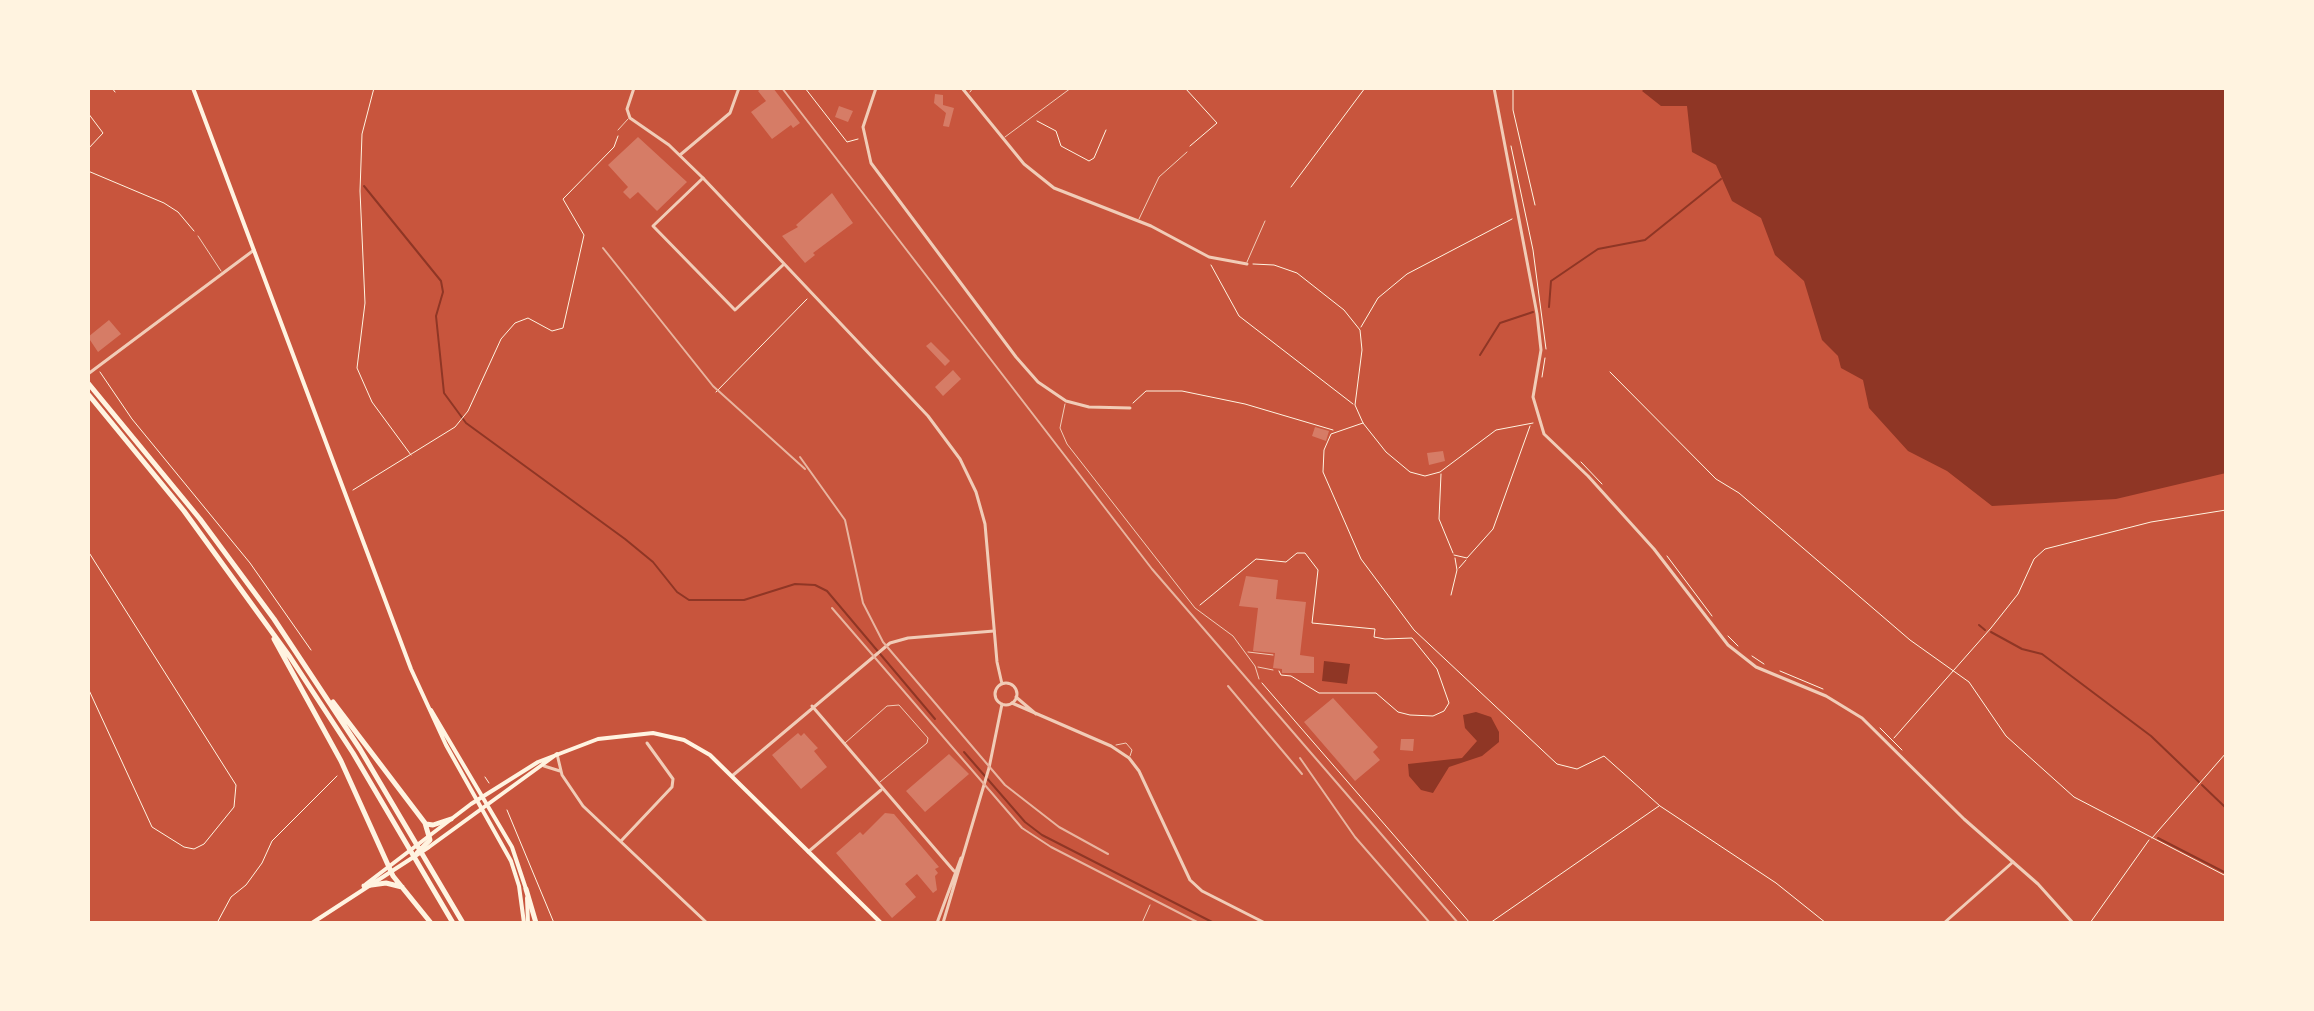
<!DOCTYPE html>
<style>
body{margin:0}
#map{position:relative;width:2314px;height:1011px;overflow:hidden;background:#c8553d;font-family:Spectral,serif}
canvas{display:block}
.frame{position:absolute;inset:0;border:90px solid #fff3e0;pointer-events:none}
</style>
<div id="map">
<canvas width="2314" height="1011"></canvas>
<div class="frame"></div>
</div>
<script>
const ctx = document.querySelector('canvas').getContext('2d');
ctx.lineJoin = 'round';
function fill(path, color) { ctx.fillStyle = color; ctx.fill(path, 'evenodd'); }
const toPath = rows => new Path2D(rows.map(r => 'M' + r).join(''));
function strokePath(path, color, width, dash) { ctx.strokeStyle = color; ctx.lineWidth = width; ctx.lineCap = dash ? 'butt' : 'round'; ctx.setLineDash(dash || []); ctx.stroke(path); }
fill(toPath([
 [1645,88,2226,88,2226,473,2116,499,1992,506,1947,471,1908,451,1869,408,1863,380,1841,368,1838,356,1822,340,1804,281,1775,255,1761,218,1732,201,1716,165,1692,152,1687,106,1661,106,1642,91],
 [1324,661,1350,664,1347,684,1322,681],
 [1476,712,1491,717,1499,732,1499,742,1482,756,1449,767,1433,793,1421,790,1409,776,1408,764,1462,758,1477,741,1465,728,1463,715]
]), '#8f3625');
strokePath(toPath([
 [364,186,441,281,443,292,436,316,444,393,466,423,625,539,653,562,677,592,689,600,744,600,795,584,815,585,827,591,935,719],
 [1549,307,1551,281,1598,249,1645,240,1721,179],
 [1480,355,1500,323,1533,312],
 [1979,625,1985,630],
 [1991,632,2022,649,2042,654,2151,736,2199,782],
 [964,752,1025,822,1042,835,1214,923],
 [2202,785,2226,808],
 [2158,838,2226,873]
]), '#8f3625', 2);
fill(toPath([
 [762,88,773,88,800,123,793,128,791,125,772,139,751,112,766,101,758,91],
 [935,94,943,95,943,105,954,108,949,127,943,126,946,113,934,103],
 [839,106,853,111,848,122,835,117],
 [638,137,687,182,657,211,638,192,630,199,623,192,628,187,608,165],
 [832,193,853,223,813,253,815,255,805,263,782,236,798,227,796,225],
 [109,320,121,334,98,352,88,337],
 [931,342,950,361,945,366,926,346],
 [953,370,961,379,943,396,935,387],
 [1315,427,1329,431,1326,441,1312,436],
 [1443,451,1445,461,1429,465,1427,453],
 [1246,576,1278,580,1276,599,1306,602,1300,655,1314,657,1314,673,1282,673,1282,669,1273,668,1275,653,1253,651,1258,608,1239,606],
 [1333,698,1378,747,1373,752,1380,760,1355,781,1304,722],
 [798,733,801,736,804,733,815,745,818,748,814,751,827,767,801,789,772,755],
 [1401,739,1414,739,1413,751,1400,750],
 [949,754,969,774,925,812,906,791],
 [885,813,894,814,939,867,935,869,938,873,935,876,937,890,933,893,917,874,905,884,916,897,892,918,836,853,860,832,863,835]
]), '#d67c66');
strokePath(toPath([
 [112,88,115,92],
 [374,88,362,134,360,191,365,303,357,368,372,402,411,455],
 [414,88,442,88],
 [805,88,847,142,858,139],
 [1185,88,1217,123,1190,146],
 [1513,88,1513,110,1535,205],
 [88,113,103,133,88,149],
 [1037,121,1056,131,1061,146,1089,161,1094,158,1106,130],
 [1511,146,1533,250,1546,349],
 [88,171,164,203,178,212,194,231],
 [1291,187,1365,88],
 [1253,264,1274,265,1297,273,1344,310,1360,330,1362,350,1355,405,1363,423,1386,452,1410,472,1425,476,1440,472,1496,430,1533,423],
 [1211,265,1239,316,1353,404],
 [1361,327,1378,298,1407,274,1512,219],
 [100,372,132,419,250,563,311,650],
 [1610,372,1716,479,1739,493,1910,640,1969,682,2006,736,2074,797,2226,876],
 [1542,377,1545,358],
 [716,392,807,299],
 [1133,403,1146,391,1182,391,1245,404,1333,430],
 [1363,423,1331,434,1324,450,1323,472,1361,559,1414,630,1557,764,1577,769,1604,756,1660,806,1776,883,1826,923],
 [1581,462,1602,484],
 [1441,474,1439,519,1453,553],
 [353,490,455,427,468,411,501,339,515,323,528,318,552,331,563,328,584,235,563,199,614,147,618,136],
 [88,551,236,785,234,807,204,844,194,849,184,847,152,827,88,688],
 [1454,555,1467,558,1493,529,1530,426],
 [1667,556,1712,616],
 [1459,568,1466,560],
 [1451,595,1457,570,1455,558],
 [1200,605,1256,559,1286,562,1297,553,1305,553,1318,570,1312,623,1375,629,1374,637,1385,639,1412,638,1437,669,1449,703,1444,711,1433,716,1410,715,1398,712,1376,693,1319,693,1291,676,1281,675,1279,671],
 [1728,636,1738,646],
 [1752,656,1764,664],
 [1780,671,1823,689],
 [1262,683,1470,923],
 [1880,728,1902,750],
 [1894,738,1991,628,2018,594,2034,559,2045,549,2151,522,2226,510],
 [485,777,489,783],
 [507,810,554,923],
 [2152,838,2226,753],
 [217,923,231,897,246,885,262,863,272,841,337,776],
 [1490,923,1659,806],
 [2090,923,2149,840]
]), '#fff3e0', 1);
strokePath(toPath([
 [970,92,973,88],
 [618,130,628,119],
 [1005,137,1071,88],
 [1139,219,1159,177,1187,152],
 [198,236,221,271],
 [1247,262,1265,221],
 [1065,404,1060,428,1067,444,1195,608,1233,636,1255,666,1259,679],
 [1248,652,1273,655],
 [1258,667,1273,670],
 [845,743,887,706,899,705,928,738,927,743,880,782],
 [1116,745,1126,743,1132,750,1130,756],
 [1142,923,1150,905]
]), '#f1ccb7', 1);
strokePath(toPath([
 [876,88,863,127,871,163,1016,357,1038,382,1066,401,1089,407,1130,408],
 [962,88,1024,164,1054,188,1151,226,1209,257,1247,264],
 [680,155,730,113,739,88],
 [703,178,653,226,735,310,783,265],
 [88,374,254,250],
 [1016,697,1036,714],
 [1012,703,1111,746,1129,758,1139,771,1190,880,1202,891,1265,923],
 [812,706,954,871],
 [732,776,890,643,908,638,994,631],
 [621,841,672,787,673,779,647,743],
 [808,852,881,790],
 [1944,923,2013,862]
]), '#f1ccb7', 3);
strokePath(toPath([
 [634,88,627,109,630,118,669,145,703,178,928,416,960,459,976,492,985,524,997,662,1002,684],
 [1494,88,1537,314,1541,350,1533,397,1544,434,1588,476,1654,549,1728,645,1756,667,1826,696,1862,718,1964,819,2038,884,2073,923],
 '995 694a11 11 0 1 1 22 0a11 11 0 1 1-22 0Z',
 [557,754,562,775,583,806,707,923],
 [544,766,560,771],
 [937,923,961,858],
 [943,923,989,768,1002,704]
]), '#f1ccb7', 3);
strokePath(toPath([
 [193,88,411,669,446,745,511,861,519,886,524,923],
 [431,710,512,847,526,889],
 [366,884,471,804,538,762,598,739,653,733,684,740,710,755,881,923],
 [527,898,528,923],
 [312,923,429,847,557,754]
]), '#fff3e0', 4);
strokePath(toPath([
 [88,383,200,519,274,619,360,749,463,923],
 [88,394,184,511,290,657,353,753,453,923],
 [274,639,341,761,393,876,431,923],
 [333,702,425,823,430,840,417,853],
 [426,824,433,825,451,819],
 [364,886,386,883,402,887],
 [526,889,536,923]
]), '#fff3e0', 5);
strokePath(toPath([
 [782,88,1152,569,1458,923],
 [603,248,713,386,805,469],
 [800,457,845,520,863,603,883,642,1005,785,1059,827,1108,854],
 [832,608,1022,828,1051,847,1199,923],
 [1228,686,1302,774],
 [1300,758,1355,837,1430,923]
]), '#e9b49f', 2);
</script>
